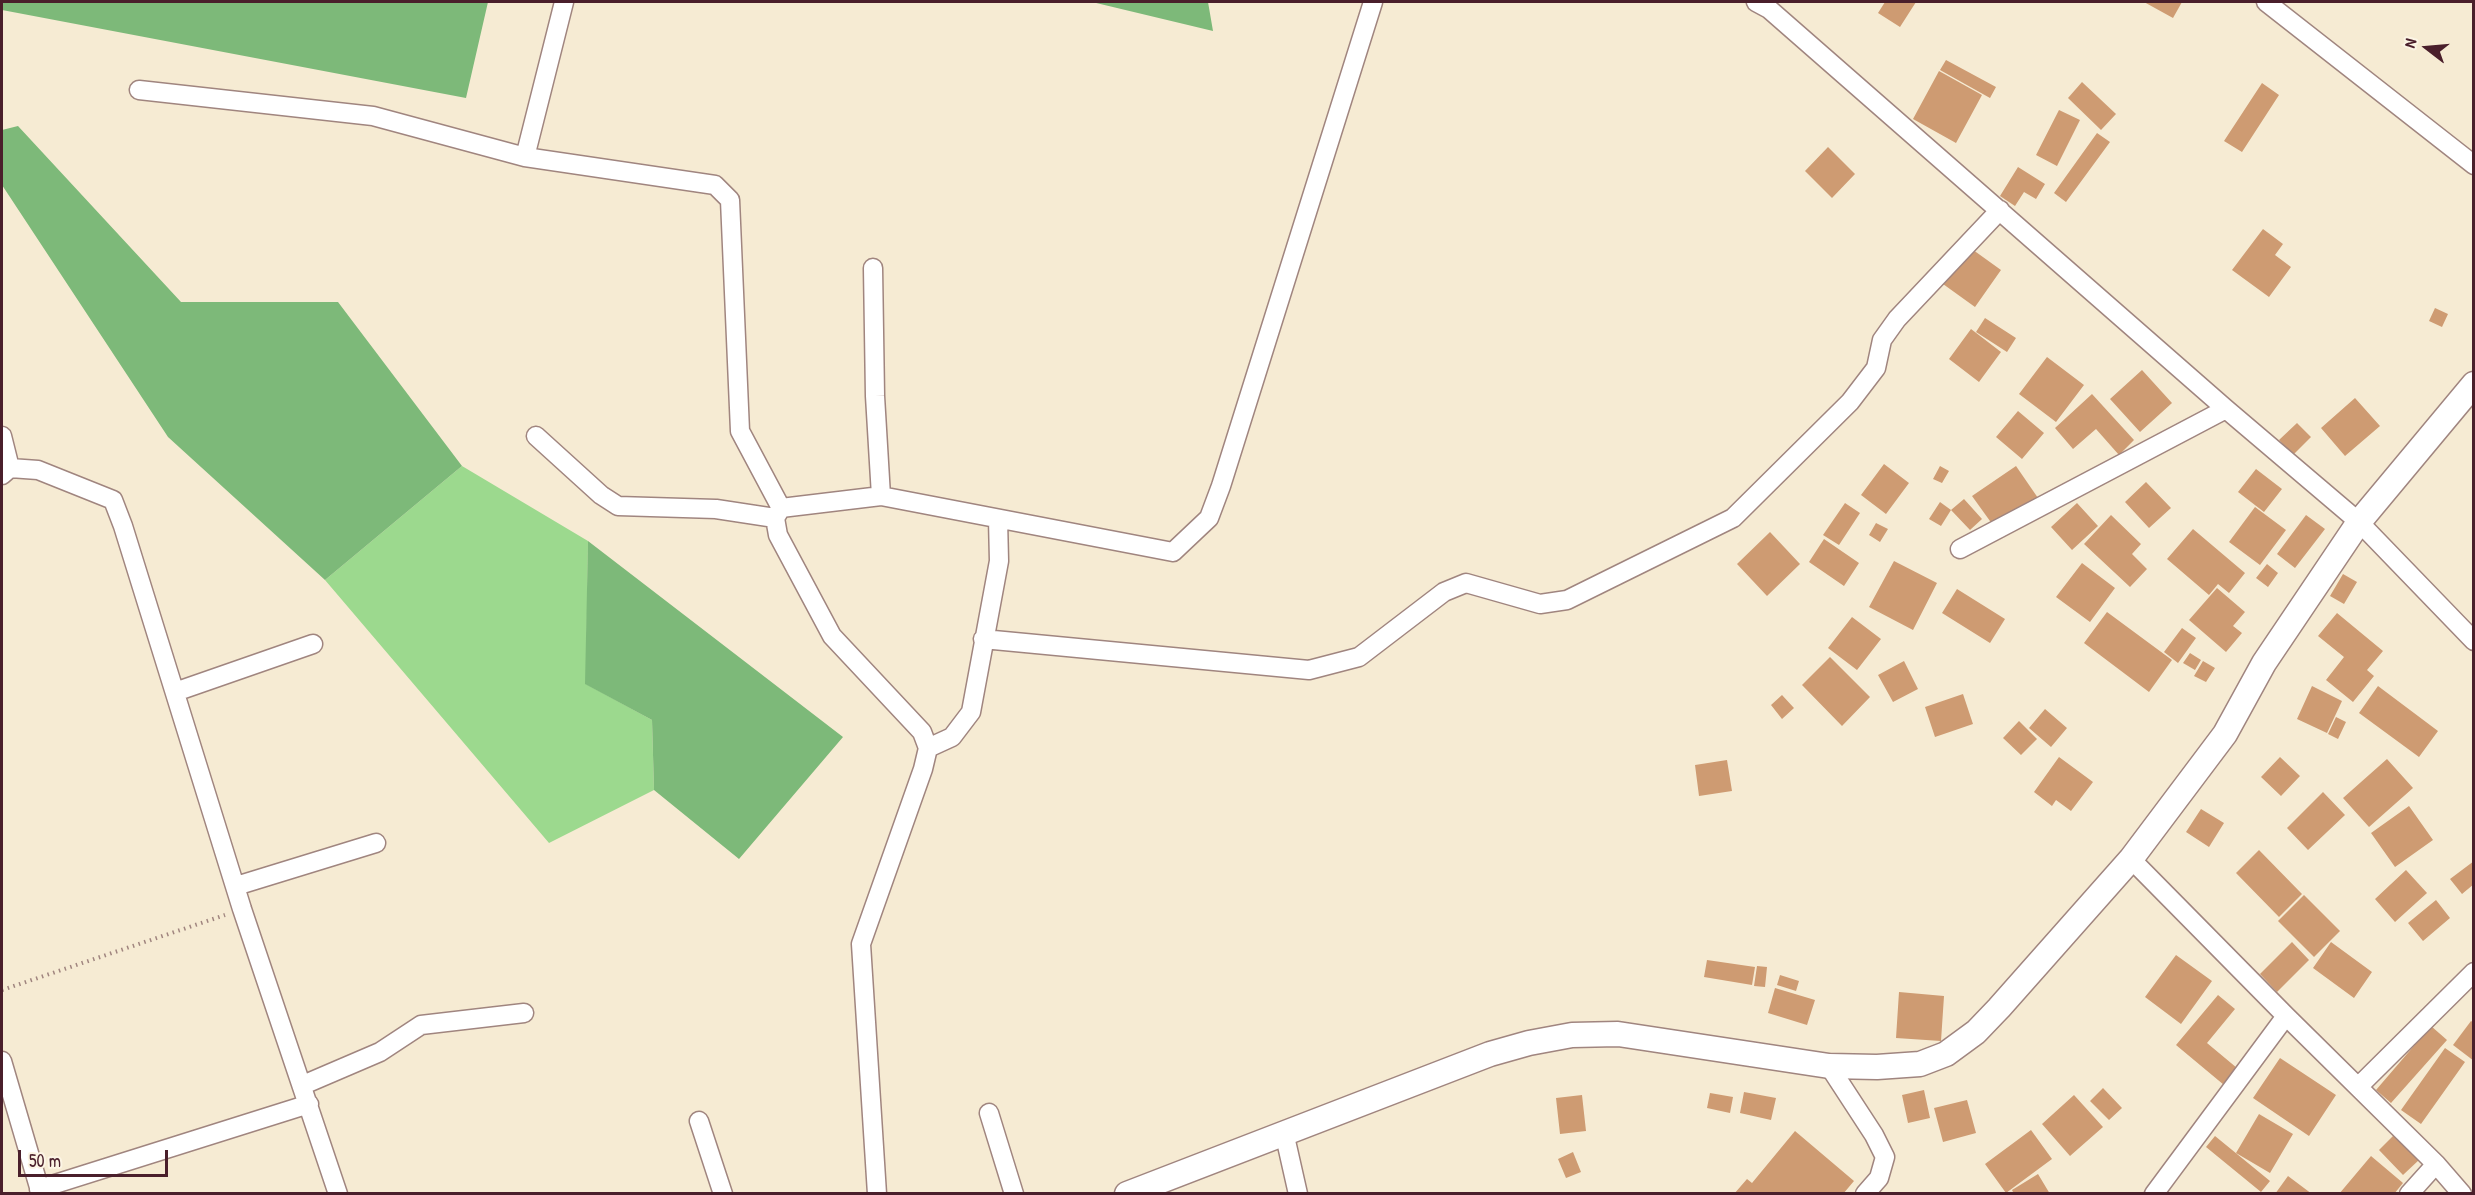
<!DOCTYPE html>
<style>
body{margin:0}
#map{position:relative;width:2475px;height:1195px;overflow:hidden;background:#f6ebd3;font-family:"Patrick Hand",sans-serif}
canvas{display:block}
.frame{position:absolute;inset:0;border:3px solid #4a1f2b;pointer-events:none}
.north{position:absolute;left:2397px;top:18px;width:60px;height:60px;-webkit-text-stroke:4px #fcf5e5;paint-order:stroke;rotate:286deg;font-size:16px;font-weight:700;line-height:24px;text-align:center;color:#4a1f2b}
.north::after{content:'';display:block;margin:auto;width:21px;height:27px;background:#4a1f2b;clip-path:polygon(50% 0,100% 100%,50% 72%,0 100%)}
.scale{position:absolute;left:18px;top:1150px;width:150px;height:27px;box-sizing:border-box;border:3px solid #4a1f2b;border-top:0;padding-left:8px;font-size:18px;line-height:21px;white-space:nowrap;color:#4a1f2b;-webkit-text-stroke:4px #fcf5e5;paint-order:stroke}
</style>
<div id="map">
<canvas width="2475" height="1195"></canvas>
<div class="frame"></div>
<div class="north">N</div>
<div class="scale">50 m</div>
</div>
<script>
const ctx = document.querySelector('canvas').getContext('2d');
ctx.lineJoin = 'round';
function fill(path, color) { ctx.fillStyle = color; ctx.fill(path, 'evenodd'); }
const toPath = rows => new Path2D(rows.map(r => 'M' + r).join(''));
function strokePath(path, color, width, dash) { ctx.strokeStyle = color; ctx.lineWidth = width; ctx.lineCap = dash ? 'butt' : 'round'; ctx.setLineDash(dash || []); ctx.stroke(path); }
fill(toPath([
 [462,466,588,541,586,684,652,720,654,790,549,843,325,580]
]), '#9cd98e');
fill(toPath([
 [2,2,488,2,466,98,2,10],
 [1092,2,1208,2,1213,31],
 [18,126,181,302,338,302,462,466,325,580,168,437,2,185,2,130],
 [588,541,843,737,739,859,654,790,652,720,585,684]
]), '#7db979');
fill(toPath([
 [1885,2,1916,2,1900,27,1878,13],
 [2144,2,2182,2,2173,18],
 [1946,60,1996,87,1990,98,1940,70],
 [1939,71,1982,95,1956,143,1913,119],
 [2082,82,2116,114,2101,130,2068,98],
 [2262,83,2279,95,2242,152,2224,141],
 [2059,110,2080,120,2057,166,2036,155],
 [2097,133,2110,142,2066,202,2054,193],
 [1828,147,1855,174,1832,198,1805,171],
 [2018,167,2045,184,2036,199,2024,192,2015,206,2000,196],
 [2263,229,2283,244,2275,255,2291,267,2269,297,2232,270],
 [1969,247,2001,270,1975,307,1943,284],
 [2435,308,2448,314,2442,327,2429,321],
 [1985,318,2016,338,2007,352,1976,332],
 [1971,329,2001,352,1979,382,1949,359],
 [2047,357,2084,385,2056,422,2019,394],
 [2142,370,2172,403,2140,432,2110,399],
 [2092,394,2134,440,2119,455,2096,429,2073,449,2055,428],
 [2355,398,2380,426,2345,456,2321,428],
 [2018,411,2044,433,2022,459,1996,437],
 [2297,423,2311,437,2293,455,2279,440],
 [1884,464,1909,483,1886,514,1861,495],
 [1940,466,1949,471,1942,483,1933,479],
 [2016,466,2038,498,1995,528,1972,496],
 [2256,469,2282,489,2264,512,2238,492],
 [2146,482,2171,508,2149,528,2125,502],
 [1964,499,1982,519,1970,530,1951,510],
 [1940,502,1951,510,1941,526,1929,519],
 [1845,503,1860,513,1839,545,1823,535],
 [2077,503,2098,526,2072,550,2051,527],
 [2255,507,2286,530,2260,565,2229,542],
 [2111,515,2141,544,2132,554,2147,569,2130,587,2084,544],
 [2306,515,2325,529,2295,568,2277,554],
 [1876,523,1888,529,1880,542,1869,535],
 [2193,529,2245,573,2229,593,2218,584,2209,595,2167,559],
 [1770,532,1800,564,1767,596,1737,564],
 [1824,539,1859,563,1844,586,1809,562],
 [1894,561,1937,583,1913,630,1869,607],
 [2082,563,2115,588,2090,622,2056,597],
 [2267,564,2278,573,2268,587,2256,578],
 [2343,574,2357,582,2344,604,2330,596],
 [2217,588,2245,612,2233,626,2242,633,2226,652,2189,620],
 [1957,589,2005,619,1990,643,1942,613],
 [2107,612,2172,660,2149,692,2084,643],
 [2337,613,2383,651,2367,670,2374,676,2353,702,2326,680,2344,657,2318,636],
 [1852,617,1881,639,1857,670,1828,648],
 [2182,628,2196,638,2178,663,2164,652],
 [2190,653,2201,660,2195,670,2183,663],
 [1830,657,1870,697,1842,726,1802,685],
 [1904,661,1918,689,1893,702,1878,675],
 [2203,661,2215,668,2206,682,2194,676],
 [2312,686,2342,701,2327,733,2297,719],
 [2378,686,2438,731,2419,757,2359,713],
 [1963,694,1973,724,1935,737,1925,707],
 [1782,695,1794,708,1782,719,1771,705],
 [2045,709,2067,728,2051,747,2029,728],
 [2336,717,2346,722,2338,739,2328,734],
 [2019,721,2037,739,2021,755,2003,738],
 [2059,757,2093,782,2071,811,2056,800,2052,806,2034,792],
 [2280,757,2300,776,2281,796,2261,777],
 [2387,759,2413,788,2369,827,2343,798],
 [1727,760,1732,791,1699,796,1695,765],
 [2323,792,2345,815,2308,850,2287,828],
 [2409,806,2433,840,2395,867,2371,833],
 [2201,809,2224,823,2209,847,2186,832],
 [2259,850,2302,894,2279,917,2236,873],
 [2474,861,2474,884,2462,894,2450,879],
 [2406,870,2427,893,2395,922,2375,899],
 [2304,895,2340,931,2314,957,2278,921],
 [2436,900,2450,918,2423,941,2408,923],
 [2292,942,2309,960,2277,992,2260,974],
 [2331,942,2372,972,2354,998,2313,968],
 [2176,955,2212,981,2181,1024,2145,997],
 [1707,960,1755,967,1752,985,1704,977],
 [1757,966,1767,967,1765,987,1754,986],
 [1780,975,1799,981,1796,991,1777,985],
 [1775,988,1815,1000,1807,1025,1768,1013],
 [1899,992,1944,996,1941,1041,1896,1038],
 [2218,995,2235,1009,2207,1043,2237,1068,2224,1085,2176,1045],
 [2471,1021,2474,1023,2474,1061,2453,1045],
 [2431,1026,2447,1040,2391,1103,2376,1090],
 [2445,1048,2465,1062,2421,1124,2401,1110],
 [2280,1058,2336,1095,2309,1136,2253,1098],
 [2103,1088,2122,1108,2109,1120,2090,1101],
 [1924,1090,1930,1118,1908,1123,1902,1095],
 [1744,1092,1776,1098,1771,1120,1740,1113],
 [1710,1093,1733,1097,1730,1113,1707,1108],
 [1582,1095,1586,1131,1560,1134,1556,1098],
 [2074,1095,2103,1127,2070,1156,2042,1124],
 [1967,1100,1976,1133,1943,1142,1934,1108],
 [2259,1114,2293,1134,2270,1173,2236,1153],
 [2031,1130,2052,1159,2006,1193,1985,1164],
 [1795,1131,1854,1181,1843,1194,1734,1194,1747,1179,1752,1183],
 [2396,1133,2420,1159,2403,1175,2379,1150],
 [2215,1136,2270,1181,2261,1192,2206,1147],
 [1573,1152,1581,1172,1566,1178,1558,1159],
 [2371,1156,2403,1183,2394,1194,2339,1194],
 [2038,1174,2050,1194,2014,1194,2012,1190],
 [2288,1176,2312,1194,2275,1194]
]), '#ce9b72');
const street = toPath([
 [1756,2,1769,9,2226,409,2359,522,2474,641],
 [2266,2,2474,165],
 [139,90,373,116,525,157,715,185,730,200,740,431,781,508],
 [525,157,564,2],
 [873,268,875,396,881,496],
 [2,436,10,468],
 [536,436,601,495,618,506,716,509,775,518],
 [2,475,10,468,38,470,113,500,123,526,242,909,338,1194],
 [1960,549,2226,409],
 [983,639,1309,670,1359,657,1444,592,1466,583,1540,604,1567,600,1733,518,1850,402,1876,368,1882,340,1897,319,2000,210],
 [175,692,313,644],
 [928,748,952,737,971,712,999,561,998,519],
 [2131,859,2286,1016,2436,1164,2462,1194],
 [236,886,376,843],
 [2,1061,41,1194],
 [1829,1066,1874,1135,1885,1157,1879,1178,1865,1194],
 [303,1085,380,1052,421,1025,524,1013],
 [2358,1087,2474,972],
 [989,1113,1014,1194],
 [699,1121,723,1194],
 [1284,1132,1298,1194],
 [39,1189,309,1104],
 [877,1194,861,944,923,769,928,748,922,732,832,636,778,535,775,518,781,508,881,496,1173,552,1209,518,1221,486,1373,2],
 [2154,1194,2286,1016],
 [2409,1194,2436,1164]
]);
const secondary = toPath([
 [1127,1194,1490,1054,1529,1043,1572,1035,1618,1034,1829,1066,1877,1067,1920,1064,1946,1054,1976,1032,1999,1008,2131,859,2225,734,2264,663,2359,522,2474,384]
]);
strokePath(street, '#a0857f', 21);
strokePath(secondary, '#a0857f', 27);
strokePath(toPath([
 [2,990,225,915]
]), '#a0857f', 4, [1.5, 4.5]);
strokePath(street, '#fff', 18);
strokePath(secondary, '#fff', 24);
</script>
